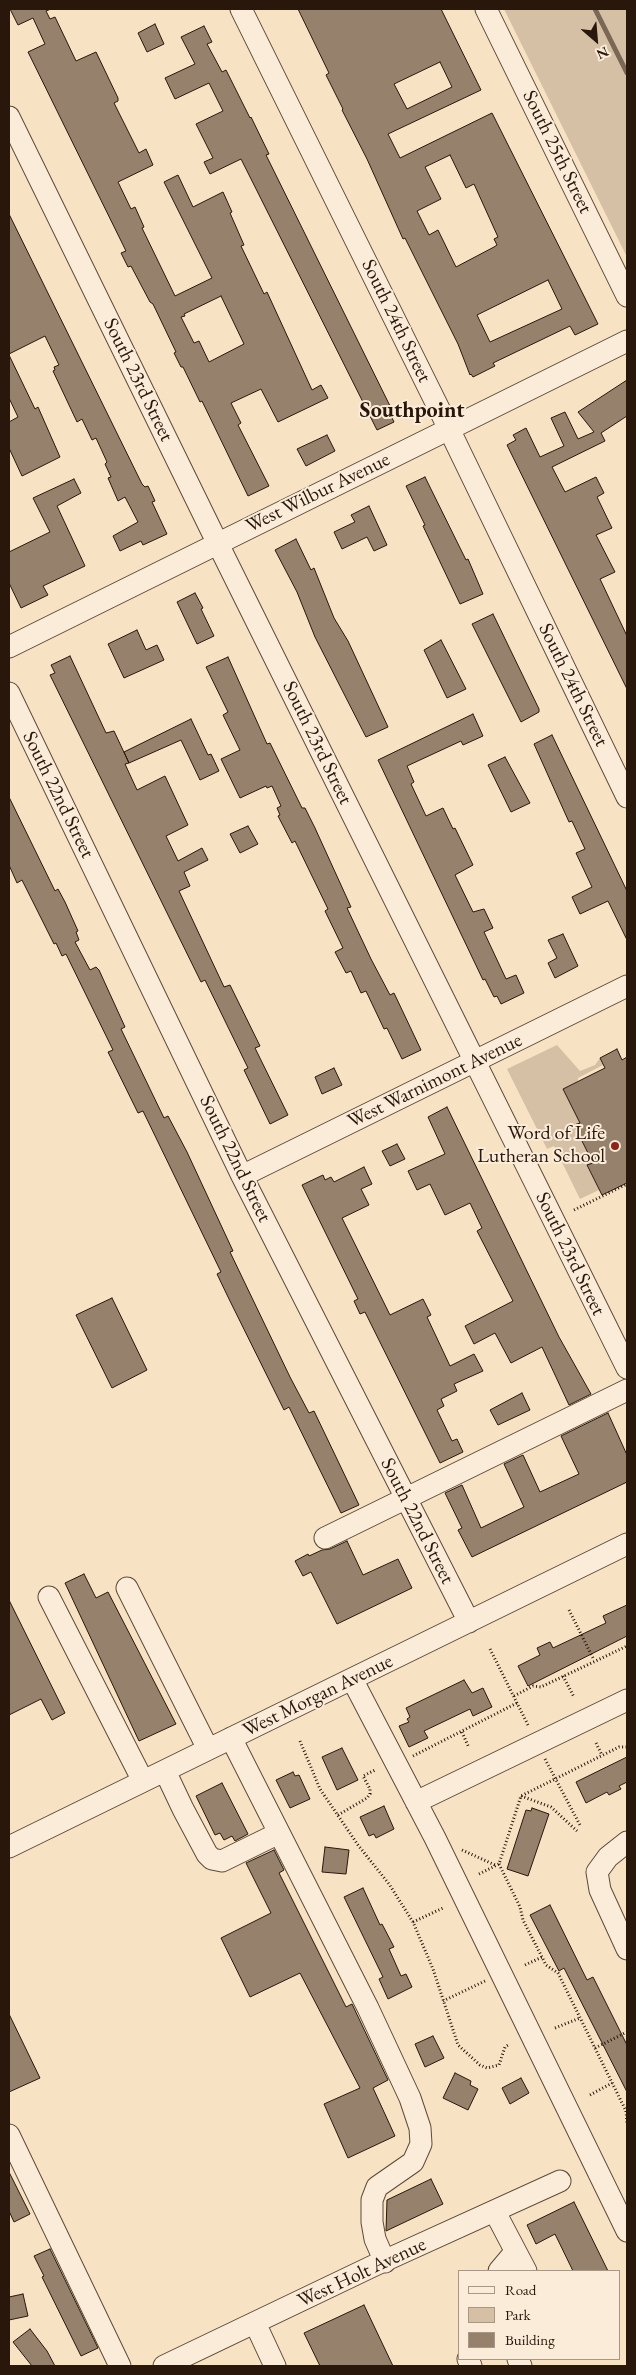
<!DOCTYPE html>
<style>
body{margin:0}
#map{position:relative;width:636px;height:2375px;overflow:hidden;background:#f8e2c4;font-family:"EB Garamond",serif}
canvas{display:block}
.frame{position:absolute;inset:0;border:10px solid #29170c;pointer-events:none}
.legend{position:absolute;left:458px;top:2270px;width:162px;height:90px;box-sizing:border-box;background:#faecd9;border:1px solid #a69787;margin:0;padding:6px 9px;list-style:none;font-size:15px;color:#29170c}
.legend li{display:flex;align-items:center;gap:10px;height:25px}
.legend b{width:25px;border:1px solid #a69787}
.north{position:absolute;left:571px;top:15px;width:50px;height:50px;-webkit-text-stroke:4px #faecd9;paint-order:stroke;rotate:153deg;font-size:14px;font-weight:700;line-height:20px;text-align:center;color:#29170c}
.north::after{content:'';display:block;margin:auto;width:18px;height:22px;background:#29170c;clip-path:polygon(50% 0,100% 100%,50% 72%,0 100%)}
</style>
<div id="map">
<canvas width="636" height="2375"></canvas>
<div class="frame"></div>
<ul class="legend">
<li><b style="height:6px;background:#faecd9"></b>Road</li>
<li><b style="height:14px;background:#d5bfa5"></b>Park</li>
<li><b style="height:14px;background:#95816c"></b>Building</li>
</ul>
<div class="north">N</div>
</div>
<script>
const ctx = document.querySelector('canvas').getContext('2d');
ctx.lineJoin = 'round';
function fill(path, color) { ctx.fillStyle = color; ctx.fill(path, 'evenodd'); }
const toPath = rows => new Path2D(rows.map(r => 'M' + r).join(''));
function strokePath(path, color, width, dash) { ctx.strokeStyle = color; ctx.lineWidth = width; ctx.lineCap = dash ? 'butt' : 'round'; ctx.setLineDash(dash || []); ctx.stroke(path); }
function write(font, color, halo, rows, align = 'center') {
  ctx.font = font + ' "EB Garamond",serif'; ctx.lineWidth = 4; ctx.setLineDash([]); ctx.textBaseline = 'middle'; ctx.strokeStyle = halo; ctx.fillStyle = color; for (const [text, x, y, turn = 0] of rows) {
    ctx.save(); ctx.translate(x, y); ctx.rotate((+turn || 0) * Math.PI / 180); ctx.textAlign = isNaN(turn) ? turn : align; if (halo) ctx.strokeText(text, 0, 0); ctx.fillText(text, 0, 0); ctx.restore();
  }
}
fill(toPath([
 [504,9,627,9,627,257],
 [557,1045,580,1071,595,1065,600,1058,603,1065,578,1078,578,1081,563,1089,580,1123,574,1126,593,1163,587,1166,599,1190,580,1199,554,1146,547,1149,507,1069]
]), '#d5bfa5');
strokePath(toPath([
 [595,9,627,73]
]), '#7b6755', 5);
const building = toPath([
 [10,9,51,9,46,11,50,19,55,17,76,61,96,52,118,98,118,101,114,103,139,153,146,149,153,165,118,182,131,209,135,207,144,227,142,228,175,296,212,278,164,182,178,175,193,207,223,192,232,212,230,213,244,245,241,246,264,294,267,292,312,390,321,385,328,398,278,422,261,389,231,403,241,423,238,425,269,486,248,496,202,401,200,402,183,367,181,367,174,353,176,352,153,304,150,302,131,266,128,267,121,253,126,251,28,52,45,44,33,18,18,25,10,9],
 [221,296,244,344,209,362,199,341,194,343,181,317,185,316,184,314,221,296],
 [298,9,441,9,481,90,388,134,400,158,492,113,598,324,575,335,570,326,493,363,495,366,473,377,471,374,470,375,458,344,405,238,403,239,367,159,342,110,343,109,326,75,329,73,298,9],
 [440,62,452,87,407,109,394,84,440,62],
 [450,155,466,188,474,184,498,237,494,239,497,245,494,247,456,267,438,230,429,235,417,211,441,199,425,167,450,155],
 [548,280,562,309,490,342,477,315,548,280],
 [155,24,164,44,147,52,138,33,155,24],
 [204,26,212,42,207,44,222,72,226,70,250,118,251,117,269,154,266,155,394,414,391,416,394,422,377,430,241,159,210,174,204,162,213,158,196,124,223,111,209,83,175,99,165,78,195,64,181,37,204,26],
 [9,214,142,484,145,487,148,486,155,501,152,502,167,534,143,545,141,541,120,551,113,536,138,522,125,497,118,501,108,478,111,477,105,464,107,462,96,438,92,440,82,419,77,422,53,371,55,370,54,367,59,365,45,336,9,354,9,214],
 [9,355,35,409,38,407,60,457,22,476,9,448,9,422,18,417,9,398,9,355],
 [627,380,627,416,601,433,605,441,552,467,565,492,596,477,604,493,597,497,612,528,596,535,615,572,600,579,627,636,627,689,507,445,516,440,513,435,526,428,540,457,564,446,551,418,565,412,578,439,594,432,578,412,627,380],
 [327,435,335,451,306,466,297,449,327,435],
 [425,477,466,560,468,559,483,594,460,604,423,526,425,525,406,486,425,477],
 [74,479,81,493,57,506,85,566,43,586,48,595,21,608,9,583,9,552,50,532,33,498,74,479],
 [369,506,387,545,374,551,367,537,342,549,334,532,355,522,351,515,369,506],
 [296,539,311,570,314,568,334,618,348,641,388,727,366,737,315,637,297,592,275,550,296,539],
 [195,593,203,608,201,609,214,636,197,644,177,602,195,593],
 [493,614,539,709,539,712,521,722,472,624,493,614],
 [137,630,146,650,157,645,164,660,124,678,108,644,137,630],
 [441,640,466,689,447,698,424,650,441,640],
 [70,656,106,733,114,731,129,763,125,764,137,790,165,776,188,825,166,836,178,861,202,848,208,860,184,872,190,886,179,891,224,987,230,985,260,1046,255,1048,288,1115,270,1124,244,1070,248,1068,205,980,201,982,50,675,55,673,51,665,70,656],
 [228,657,267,744,270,743,302,808,305,808,315,828,351,907,347,908,371,959,390,995,394,993,421,1050,402,1059,387,1028,384,1029,366,991,361,993,351,971,346,973,335,952,343,948,325,911,328,909,295,841,292,843,278,816,280,815,277,808,281,806,272,786,267,788,266,786,240,798,221,759,240,750,223,715,228,712,206,667,228,657],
 [473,714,483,736,463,745,461,741,407,766,414,782,411,784,426,816,443,808,453,829,455,828,473,865,455,875,473,912,484,909,493,928,484,932,506,979,516,975,524,993,501,1004,497,996,494,997,485,979,483,980,378,760,473,714],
 [191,719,208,755,211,754,219,771,200,780,181,740,129,763,124,752,191,719],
 [552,735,627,891,627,940,608,901,580,914,572,897,592,887,576,853,585,849,572,821,569,822,534,744,552,735],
 [505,757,530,803,511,812,488,765,505,757],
 [9,797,55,891,58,889,65,902,78,931,76,932,79,940,75,942,90,970,96,967,99,970,125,1027,121,1029,164,1118,168,1116,187,1152,233,1251,230,1252,290,1377,309,1413,314,1411,359,1505,341,1513,289,1407,284,1410,229,1299,217,1274,221,1272,143,1111,138,1113,108,1052,113,1050,66,954,62,956,56,943,54,944,22,880,17,883,9,865,9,797],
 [248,826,258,844,240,853,230,834,248,826],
 [563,934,578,966,555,978,548,963,557,958,548,940,563,934],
 [617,1049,622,1060,627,1057,627,1183,602,1195,587,1165,593,1163,574,1125,580,1123,563,1089,605,1068,600,1058,617,1049],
 [334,1068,342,1085,322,1094,315,1077,334,1068],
 [447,1107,559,1337,591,1394,569,1405,542,1347,511,1363,495,1333,474,1344,465,1326,513,1301,477,1231,482,1228,470,1203,445,1215,430,1184,417,1190,408,1171,445,1154,428,1117,447,1107],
 [397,1144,405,1159,390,1166,382,1151,397,1144],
 [364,1167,372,1184,361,1189,369,1205,342,1218,390,1315,423,1299,431,1315,427,1317,450,1366,474,1354,483,1371,454,1384,457,1391,441,1399,444,1406,437,1410,452,1441,457,1439,463,1452,440,1463,365,1312,360,1314,354,1301,358,1299,302,1185,323,1175,325,1180,331,1177,334,1182,364,1167],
 [112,1298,147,1370,112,1388,76,1315,112,1298],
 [522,1393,530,1410,498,1425,490,1410,522,1393],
 [608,1413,627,1455,627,1482,472,1557,458,1530,462,1528,445,1493,462,1485,481,1528,524,1507,504,1464,523,1455,540,1492,579,1474,561,1436,608,1413],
 [347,1541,363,1575,398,1559,412,1588,337,1624,311,1572,303,1576,295,1561,308,1554,309,1556,322,1550,330,1549,347,1541],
 [84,1574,96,1598,108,1592,176,1724,139,1741,65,1583,84,1574],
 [9,1600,65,1713,52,1720,41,1699,9,1715,9,1600],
 [627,1605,627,1636,528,1686,518,1666,540,1655,537,1648,550,1642,553,1648,606,1623,603,1616,627,1605],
 [464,1680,472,1693,483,1688,492,1707,473,1716,470,1709,424,1731,428,1738,409,1747,399,1726,409,1722,407,1719,410,1717,406,1708,464,1680],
 [342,1748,358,1780,337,1790,322,1757,342,1748],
 [627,1757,627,1782,619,1786,621,1789,609,1795,607,1792,586,1803,576,1782,627,1757],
 [293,1772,295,1776,299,1775,310,1799,290,1808,276,1780,293,1772],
 [222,1783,248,1834,235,1841,232,1836,224,1840,220,1833,215,1835,196,1796,222,1783],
 [384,1806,394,1829,376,1838,374,1834,369,1836,360,1817,384,1806],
 [532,1808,549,1814,528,1876,507,1869,526,1810,531,1811,532,1808],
 [325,1847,349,1850,346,1874,322,1872,325,1847],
 [274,1850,284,1870,279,1873,346,2007,352,2004,388,2080,373,2088,395,2136,348,2158,324,2104,360,2088,300,1973,250,1997,221,1938,271,1913,246,1863,274,1850],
 [363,1888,380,1925,382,1924,394,1947,389,1949,401,1976,406,1974,412,1987,388,1999,379,1979,383,1977,344,1897,363,1888],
 [550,1905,587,1980,593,1977,627,2045,627,2092,564,1968,559,1971,530,1915,550,1905],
 [9,2014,40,2078,9,2092,9,2014],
 [433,2036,444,2058,425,2067,415,2044,433,2036],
 [455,2073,471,2081,470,2085,478,2089,468,2110,443,2098,455,2073],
 [521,2078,529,2093,510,2104,502,2088,521,2078],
 [9,2172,30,2214,14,2222,9,2211,9,2172],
 [431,2179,443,2204,386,2231,387,2200,431,2179],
 [574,2202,608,2271,573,2271,555,2234,536,2244,527,2225,574,2202],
 [50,2249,98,2348,81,2356,42,2277,44,2276,34,2256,50,2249],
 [23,2294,28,2316,9,2320,9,2297,23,2294],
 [364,2305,393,2366,320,2366,304,2333,364,2305],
 [30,2329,47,2351,55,2366,32,2366,13,2342,30,2329]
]);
fill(building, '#95816c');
strokePath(building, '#29170c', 1);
const minor = toPath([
 [241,9,449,429,627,797],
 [486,9,627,296],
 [9,117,217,542,627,1368],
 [9,647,627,341],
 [9,693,242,1176,469,1622],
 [242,1176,627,986],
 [325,1538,627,1390],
 [127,1588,208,1749],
 [49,1597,143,1781],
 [352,1679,435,1838,627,2231],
 [231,1738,368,2008,410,2098,420,2128,421,2144,413,2162,377,2187,372,2200,372,2222,375,2239,385,2262],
 [165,1771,183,1809,207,1854,212,1859,222,1861,279,1833],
 [416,1802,627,1700],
 [627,1842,608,1857,597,1872,600,1890,627,1949],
 [9,1847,627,1544],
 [9,2135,120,2366],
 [495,2212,526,2271],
 [499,2271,515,2252],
 [255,2323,275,2366],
 [468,2359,471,2366],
 [518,2359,521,2366],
 [164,2366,373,2266,560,2181]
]);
strokePath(minor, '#5d4a3a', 23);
strokePath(toPath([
 [574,1210,627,1184],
 [569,1610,594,1660],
 [490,1649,529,1727],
 [563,1676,574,1697],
 [514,1696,533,1686,541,1687,627,1646],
 [462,1732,469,1748],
 [300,1741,320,1789,358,1845,389,1884,413,1922,433,1969,458,2045,480,2065,487,2068,499,2065,505,2047,510,2044],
 [596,1743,602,1755],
 [413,1756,517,1703],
 [545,1759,581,1827],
 [521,1796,551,1807,577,1831],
 [338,1815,367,1798,370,1794,370,1789,363,1776,375,1770],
 [462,1850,495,1865],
 [499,1864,520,1907,523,1920,546,1965,558,1973,626,2111,627,2124],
 [479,1874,499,1864,521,1796,619,1747,627,1747],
 [413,1922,443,1908],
 [525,1965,542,1957],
 [443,2001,485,1981],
 [555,2028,580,2018],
 [595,2048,627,2032],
 [590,2095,612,2083]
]), '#29170c', 3, [1, 2.5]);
strokePath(minor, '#faecd9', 21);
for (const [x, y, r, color] of [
 [615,1146,5,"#8f2418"]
]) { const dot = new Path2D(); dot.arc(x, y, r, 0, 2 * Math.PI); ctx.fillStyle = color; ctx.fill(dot); strokePath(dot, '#faecd9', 2); }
write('20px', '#29170c', '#faecd9', [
 ["South 25th Street",557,152,64],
 ["South 24th Street",396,321,64],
 ["South 23rd Street",138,380,64],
 ["West Wilbur Avenue",318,493,-26],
 ["South 24th Street",573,685,64],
 ["South 23rd Street",317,743,64],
 ["South 22nd Street",58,795,64],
 ["West Warnimont Avenue",435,1081,-26],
 ["South 22nd Street",235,1159,64],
 ["South 23rd Street",570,1254,64],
 ["South 22nd Street",417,1521,63],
 ["West Morgan Avenue",318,1696,-26],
 ["West Holt Avenue",362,2273,-25]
]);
write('20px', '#29170c', '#faecd9', [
 ["Word of Life",605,1134],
 ["Lutheran School",605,1157]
], 'right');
write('bold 22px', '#29170c', '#faecd9', [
 ["Southpoint",412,411]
]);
</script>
